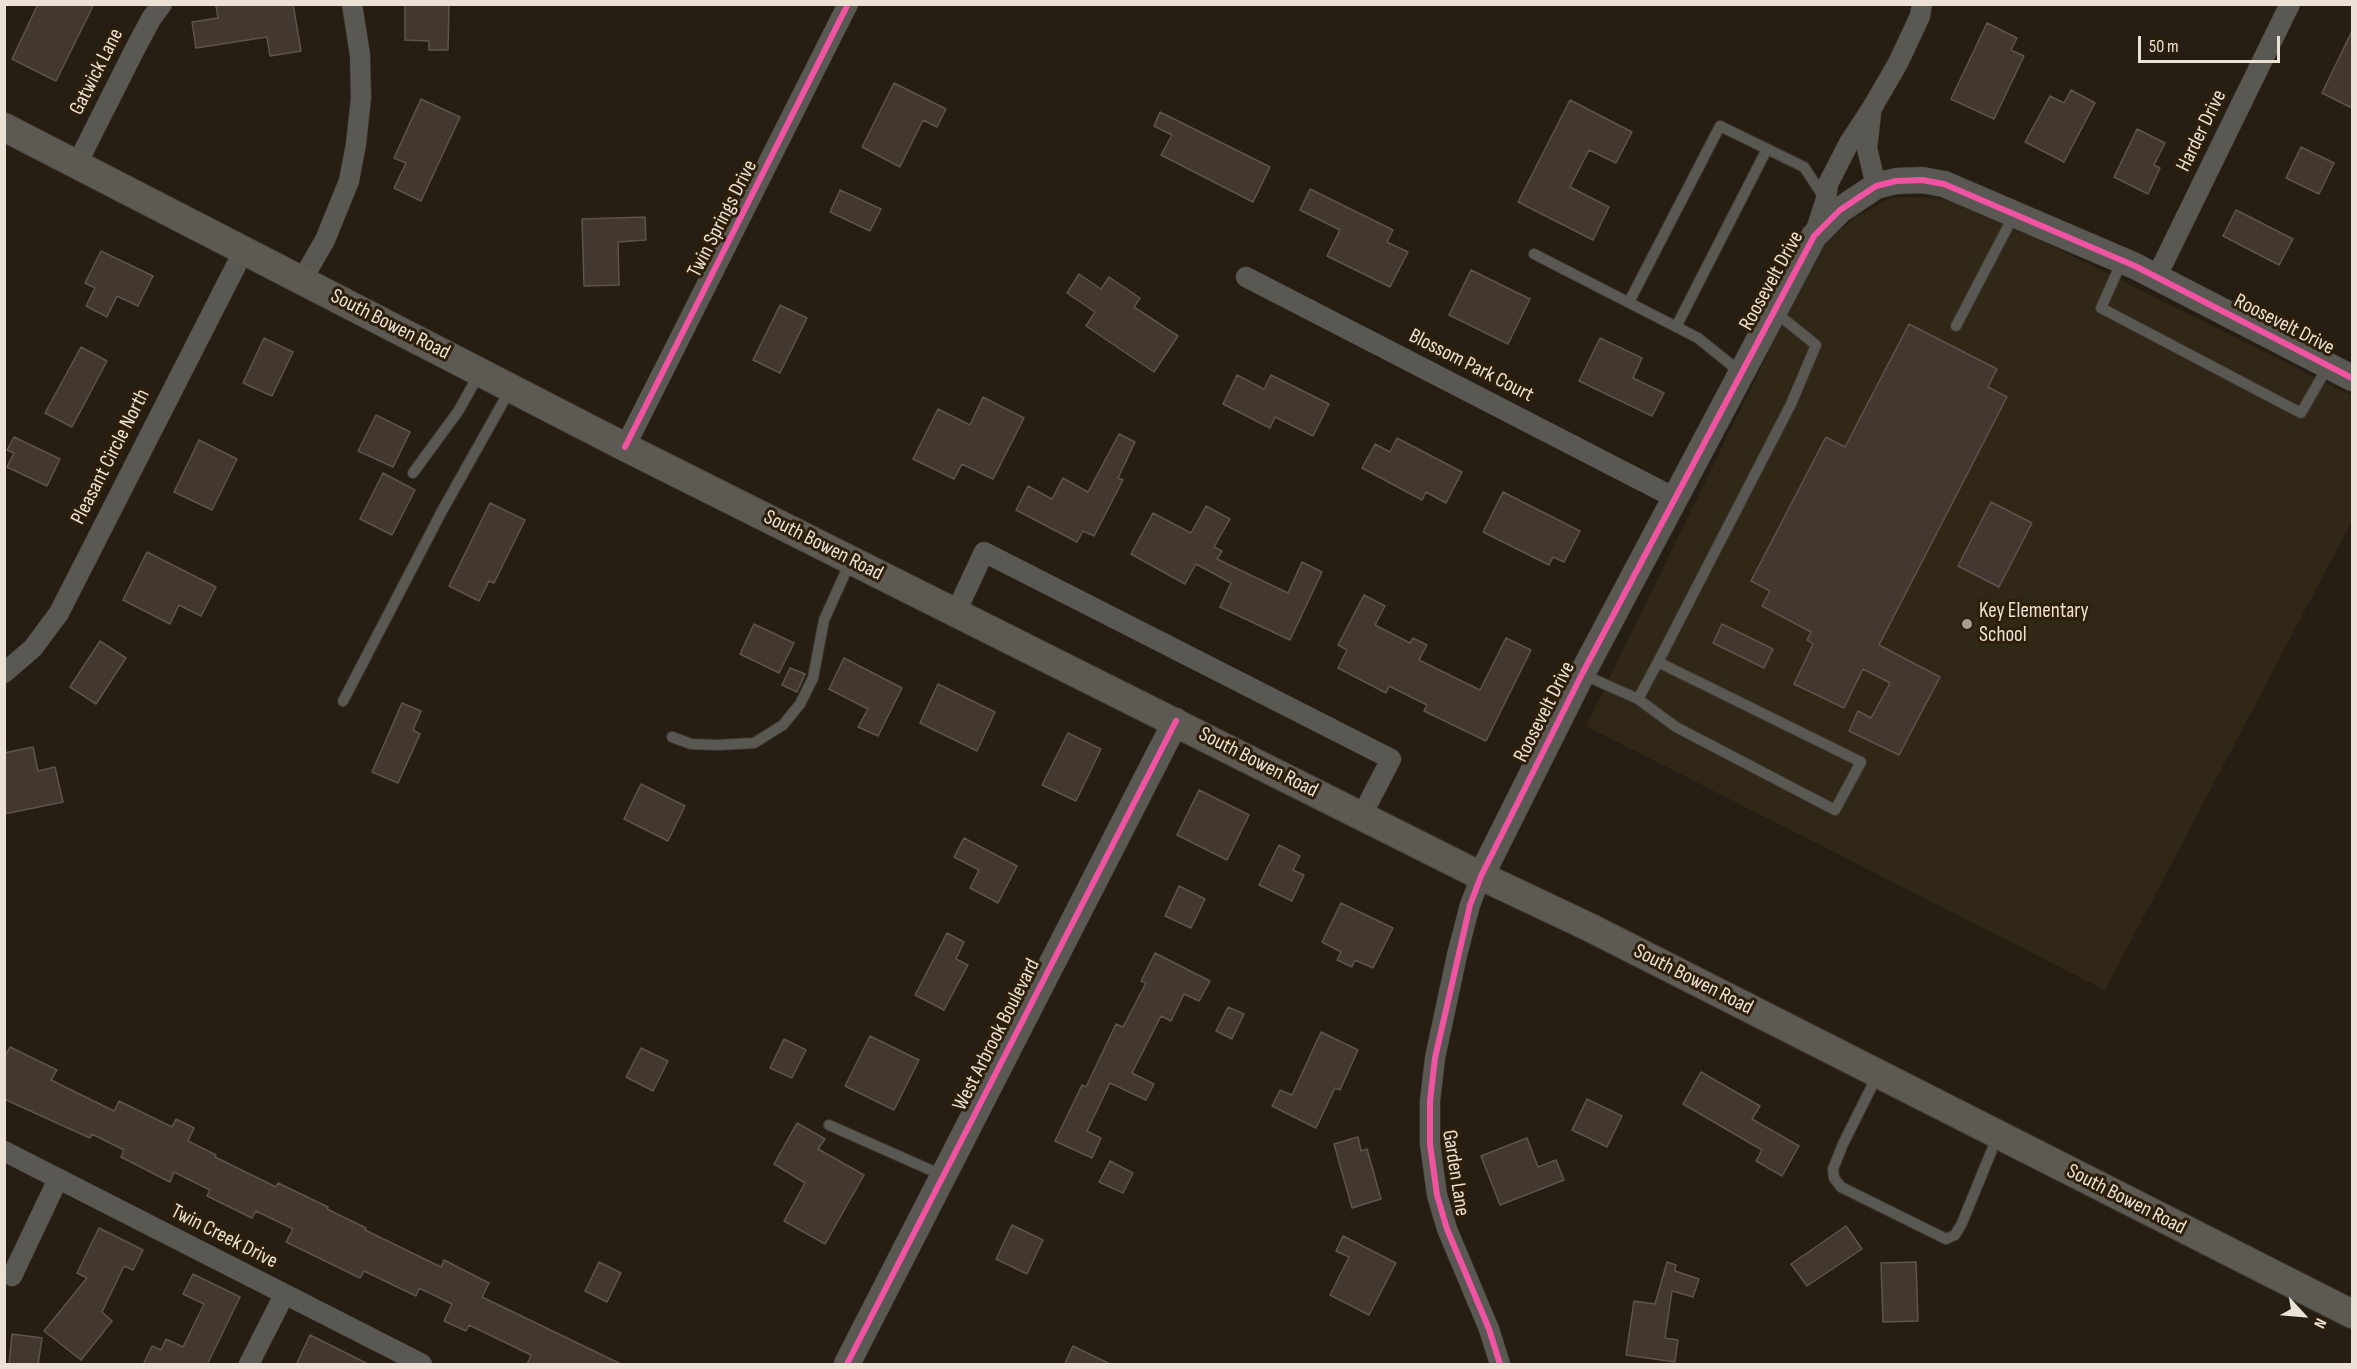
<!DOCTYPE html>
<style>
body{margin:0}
#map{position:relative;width:2357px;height:1369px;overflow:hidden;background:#261e13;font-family:"Sofia Sans Condensed",sans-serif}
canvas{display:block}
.frame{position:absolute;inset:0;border:6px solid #ece1d5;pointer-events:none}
.north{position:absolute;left:2273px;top:1285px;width:60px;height:60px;-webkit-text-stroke:4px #2e1f0b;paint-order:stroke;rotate:116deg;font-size:16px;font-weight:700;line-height:24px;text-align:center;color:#ece1d5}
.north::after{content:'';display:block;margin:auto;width:21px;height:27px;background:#ece1d5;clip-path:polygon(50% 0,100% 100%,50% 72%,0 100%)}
.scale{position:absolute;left:2138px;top:36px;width:142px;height:27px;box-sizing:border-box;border:3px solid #ece1d5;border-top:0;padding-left:8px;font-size:18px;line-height:21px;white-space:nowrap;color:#ece1d5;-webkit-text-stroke:4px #2e1f0b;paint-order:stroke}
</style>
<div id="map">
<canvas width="2357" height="1369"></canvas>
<div class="frame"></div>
<div class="north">N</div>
<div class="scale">50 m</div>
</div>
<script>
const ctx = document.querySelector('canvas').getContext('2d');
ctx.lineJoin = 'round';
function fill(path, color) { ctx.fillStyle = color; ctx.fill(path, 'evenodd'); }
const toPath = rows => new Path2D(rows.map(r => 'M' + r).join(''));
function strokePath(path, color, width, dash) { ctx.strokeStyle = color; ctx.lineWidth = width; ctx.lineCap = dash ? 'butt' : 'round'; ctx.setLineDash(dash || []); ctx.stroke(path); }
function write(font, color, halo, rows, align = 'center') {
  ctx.font = font + ' "Sofia Sans Condensed",sans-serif'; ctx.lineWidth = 6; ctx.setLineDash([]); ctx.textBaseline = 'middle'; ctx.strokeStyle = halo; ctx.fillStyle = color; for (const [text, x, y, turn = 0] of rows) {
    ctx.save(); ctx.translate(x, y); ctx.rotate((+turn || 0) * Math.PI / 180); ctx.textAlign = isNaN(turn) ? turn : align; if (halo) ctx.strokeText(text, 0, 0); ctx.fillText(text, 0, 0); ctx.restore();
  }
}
fill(toPath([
 [1893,197,1939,198,1985,212,2352,396,2352,521,2105,990,1586,726,1820,246,1856,217]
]), '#302717');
const building = toPath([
 [38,4,94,4,56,81,12,59,38,4],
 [228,4,293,4,301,51,270,56,267,37,196,48,192,22,218,18,216,6,228,4],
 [405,4,449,4,448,50,429,50,429,41,405,40,405,4],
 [1987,23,2017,38,2011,50,2024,56,1994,119,1951,99,1987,23],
 [2352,31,2352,108,2322,93,2352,31],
 [894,83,946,109,937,127,923,120,900,167,862,147,894,83],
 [2071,90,2095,103,2064,162,2025,142,2050,96,2064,103,2071,90],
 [421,99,460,117,421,201,394,188,406,163,394,158,421,99],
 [1570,100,1632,132,1616,163,1589,150,1570,187,1609,207,1593,240,1518,202,1570,100],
 [1160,112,1270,167,1253,202,1161,155,1172,135,1154,126,1160,112],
 [2137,129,2165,143,2154,165,2160,168,2148,194,2114,177,2137,129],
 [2301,147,2334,163,2319,194,2286,178,2301,147],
 [1310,189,1393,230,1387,242,1408,252,1390,287,1327,256,1340,230,1300,210,1310,189],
 [840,190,881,209,870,231,830,212,840,190],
 [2236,210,2293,239,2279,265,2223,236,2236,210],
 [645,217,646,240,618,242,619,285,584,286,582,219,645,217],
 [101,251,153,276,138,306,117,296,107,317,86,306,95,288,85,283,101,251],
 [1471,270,1530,299,1508,344,1449,315,1471,270],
 [1079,274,1101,289,1109,277,1140,298,1134,307,1178,336,1154,372,1086,326,1095,312,1067,293,1079,274],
 [780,305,807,318,780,373,753,360,780,305],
 [1909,324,1997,369,1988,387,2007,397,1879,645,1940,677,1899,755,1849,731,1858,711,1871,718,1890,683,1863,669,1844,708,1794,684,1813,644,1807,640,1811,632,1762,606,1770,591,1751,581,1826,437,1845,447,1909,324],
 [264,338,293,352,272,396,243,383,264,338],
 [1600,338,1642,358,1633,378,1664,393,1652,416,1579,381,1600,338],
 [81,347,107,361,72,427,45,413,81,347],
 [1237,375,1264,389,1271,375,1329,404,1313,436,1275,417,1270,428,1223,404,1237,375],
 [983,397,1024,418,993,479,962,464,954,479,913,459,938,409,970,425,983,397],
 [376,415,410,432,393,467,358,451,376,415],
 [1119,434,1135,442,1118,478,1123,480,1094,536,1083,531,1077,542,1016,510,1028,486,1052,499,1063,478,1088,492,1119,434],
 [14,437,60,459,47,486,7,467,14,453,7,450,14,437],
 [1397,438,1462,472,1446,503,1426,492,1422,500,1362,468,1375,444,1390,452,1397,438],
 [199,440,237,459,212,510,174,492,199,440],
 [383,473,415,490,392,535,360,519,383,473],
 [1503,492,1580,531,1564,562,1553,557,1549,565,1483,532,1503,492],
 [1991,502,2032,523,1999,587,1958,566,1991,502],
 [490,503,525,520,494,583,489,581,479,601,449,586,490,503],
 [1206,506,1230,519,1214,547,1222,551,1217,559,1288,593,1302,562,1322,572,1290,640,1220,607,1231,583,1196,564,1185,584,1131,554,1153,513,1191,533,1206,506],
 [147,552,216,587,201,616,179,605,170,624,123,600,147,552],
 [1364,595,1385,606,1375,625,1410,643,1413,638,1427,645,1419,660,1480,690,1506,638,1531,650,1486,741,1424,711,1427,705,1389,686,1386,693,1338,668,1347,650,1338,645,1364,595],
 [754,624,794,643,779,673,740,654,754,624],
 [1722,624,1773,649,1764,668,1713,643,1722,624],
 [100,641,126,658,96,704,70,687,100,641],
 [844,658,902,688,878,736,858,727,868,709,829,689,844,658],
 [790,668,805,674,797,692,782,685,790,668],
 [938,684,995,712,977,751,920,723,938,684],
 [402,703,421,711,413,730,420,734,398,783,372,772,402,703],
 [1068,733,1101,749,1076,801,1042,785,1068,733],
 [33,747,38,771,55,767,63,802,4,814,4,753,33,747],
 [641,784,685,806,668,841,624,819,641,784],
 [1199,790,1249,815,1227,860,1177,835,1199,790],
 [964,838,1017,866,998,903,970,888,979,870,954,857,964,838],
 [1279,845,1300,856,1293,870,1304,875,1292,901,1259,885,1279,845],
 [1179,886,1205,899,1191,928,1165,916,1179,886],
 [1341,903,1393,928,1373,968,1355,960,1352,967,1337,960,1341,952,1322,942,1341,903],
 [947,933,964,942,956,959,968,965,944,1010,915,995,947,933],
 [1155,953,1210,981,1199,1001,1184,994,1171,1021,1161,1016,1132,1073,1154,1084,1146,1100,1110,1083,1087,1131,1101,1138,1092,1158,1055,1141,1082,1085,1086,1087,1116,1024,1123,1027,1146,983,1141,981,1155,953],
 [1228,1007,1244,1014,1232,1039,1216,1031,1228,1007],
 [1321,1032,1358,1050,1340,1090,1335,1088,1316,1128,1272,1106,1280,1090,1292,1095,1321,1032],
 [870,1036,919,1060,894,1110,845,1086,870,1036],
 [784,1039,806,1050,792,1078,770,1068,784,1039],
 [10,1047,57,1070,51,1080,114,1111,119,1101,172,1127,176,1119,194,1128,188,1141,216,1155,215,1157,276,1187,278,1183,328,1207,327,1209,366,1228,365,1230,441,1267,444,1260,489,1283,482,1297,623,1365,527,1365,531,1355,469,1325,466,1331,444,1321,452,1304,419,1288,416,1296,364,1271,360,1278,286,1242,293,1229,256,1211,252,1218,207,1196,210,1190,174,1172,170,1182,121,1157,124,1150,92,1134,90,1138,4,1099,4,1058,10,1047],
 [641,1048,668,1061,653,1091,626,1077,641,1048],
 [1701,1072,1760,1106,1752,1119,1799,1146,1782,1176,1756,1161,1762,1150,1683,1104,1701,1072],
 [1587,1099,1622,1116,1607,1147,1572,1130,1587,1099],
 [797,1123,825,1139,818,1149,864,1175,825,1244,784,1221,805,1183,774,1164,797,1123],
 [1358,1137,1361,1151,1367,1149,1381,1199,1352,1208,1334,1144,1358,1137],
 [1527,1138,1538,1167,1556,1160,1564,1180,1500,1205,1481,1156,1527,1138],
 [1110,1161,1133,1173,1123,1193,1099,1182,1110,1161],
 [1012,1225,1043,1240,1027,1274,996,1259,1012,1225],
 [1846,1226,1862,1249,1807,1286,1791,1264,1846,1226],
 [99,1228,143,1250,133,1270,124,1266,102,1312,112,1321,81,1360,44,1331,87,1278,77,1273,99,1228],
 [1343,1236,1396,1263,1369,1315,1330,1295,1349,1257,1336,1251,1343,1236],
 [599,1262,621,1273,607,1302,585,1291,599,1262],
 [1667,1262,1676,1265,1675,1271,1699,1279,1693,1297,1672,1291,1665,1338,1678,1340,1675,1362,1626,1355,1634,1301,1655,1304,1667,1262],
 [1916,1262,1918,1321,1883,1322,1881,1263,1916,1262],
 [193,1274,240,1297,207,1365,143,1365,152,1346,161,1350,166,1339,183,1347,204,1304,183,1294,193,1274],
 [12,1334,42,1338,38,1365,9,1365,12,1334],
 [310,1335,370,1365,296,1365,310,1335],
 [1073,1346,1112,1365,1064,1365,1073,1346]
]);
fill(building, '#423830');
strokePath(building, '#5e544d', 1.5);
const service = toPath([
 [1534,254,1698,338,1740,372],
 [2122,261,2101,308,2301,413,2328,366],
 [1629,302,1720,126,1804,167,1825,199],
 [1956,326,2014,215],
 [1676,327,1767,149],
 [413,473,459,410,480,372],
 [1582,674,1638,699,1658,662,1791,404,1816,345,1775,312],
 [1638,699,1676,727,1835,810,1861,762,1658,662],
 [343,701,442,511,511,388],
 [672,737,691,744,718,745,754,743,783,725,800,704,813,678,824,620,851,560],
 [1878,1074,1843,1144,1833,1169,1834,1178,1841,1187,1946,1239,1955,1235,1962,1223,1998,1135],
 [829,1125,944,1176]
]);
const minor = toPath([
 [1871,114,1867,148,1876,186],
 [77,164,135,49,151,19,162,4],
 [1814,236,1826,199,1828,184,1849,143,1872,108,1898,63,1920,16,1922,4],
 [1246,277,1675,498],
 [2156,278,2290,4],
 [302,280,325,240,349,181,356,144,361,98,360,55,352,4],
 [625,447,848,4],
 [956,612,984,552,1391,759,1362,815],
 [4,673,33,648,59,613,244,250],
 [1481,876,1470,905,1457,955,1435,1058,1430,1101,1430,1144,1437,1195,1447,1229,1489,1329,1500,1364],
 [4,1151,422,1364],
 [12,1276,58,1179],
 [249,1364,284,1295]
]);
const tertiary = toPath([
 [1481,876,1582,674,1814,236,1840,210,1876,186,1896,181,1922,180,1944,184,2135,266,2352,378],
 [847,1364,1176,721]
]);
const secondary = toPath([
 [4,127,625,447,1481,876,1591,928,2352,1314]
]);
strokePath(service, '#403830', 12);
strokePath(minor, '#403830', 21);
strokePath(tertiary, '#403830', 27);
strokePath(secondary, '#403830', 30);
strokePath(service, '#595852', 10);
strokePath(minor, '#595852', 20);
strokePath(tertiary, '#595852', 26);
strokePath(secondary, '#5c5a52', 28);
strokePath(toPath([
 [625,447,848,4],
 [847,1364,1176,721],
 [1500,1364,1489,1329,1447,1229,1437,1195,1430,1144,1430,1101,1435,1058,1470,905,1481,876,1582,674,1814,236,1840,210,1876,186,1896,181,1922,180,1944,184,2135,266,2352,378]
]), '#f153a3', 6);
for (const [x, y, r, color] of [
 [1967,624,6,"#a79d91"]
]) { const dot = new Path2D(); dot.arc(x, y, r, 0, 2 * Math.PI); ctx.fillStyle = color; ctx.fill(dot); strokePath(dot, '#2e1f0b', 2); }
write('21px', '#ece1d5', '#2e1f0b', [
 ["Gatwick Lane",97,72,-63],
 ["Harder Drive",2202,131,-64],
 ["Twin Springs Drive",723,219,-63],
 ["Roosevelt Drive",1772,281,-61],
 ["South Bowen Road",390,325,27],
 ["Roosevelt Drive",2284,325,27],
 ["Blossom Park Court",1471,366,27],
 ["Pleasant Circle North",111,457,-63],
 ["South Bowen Road",823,546,27],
 ["Roosevelt Drive",1545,712,-63],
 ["South Bowen Road",1258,763,27],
 ["South Bowen Road",1693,980,27],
 ["West Arbrook Boulevard",997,1035,-63],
 ["Garden Lane",1455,1173,81],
 ["South Bowen Road",2126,1200,27],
 ["Twin Creek Drive",224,1237,27]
]);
write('21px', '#ece1d5', '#2e1f0b', [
 ["Key Elementary",1979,612],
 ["School",1979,636]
], 'left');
</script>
